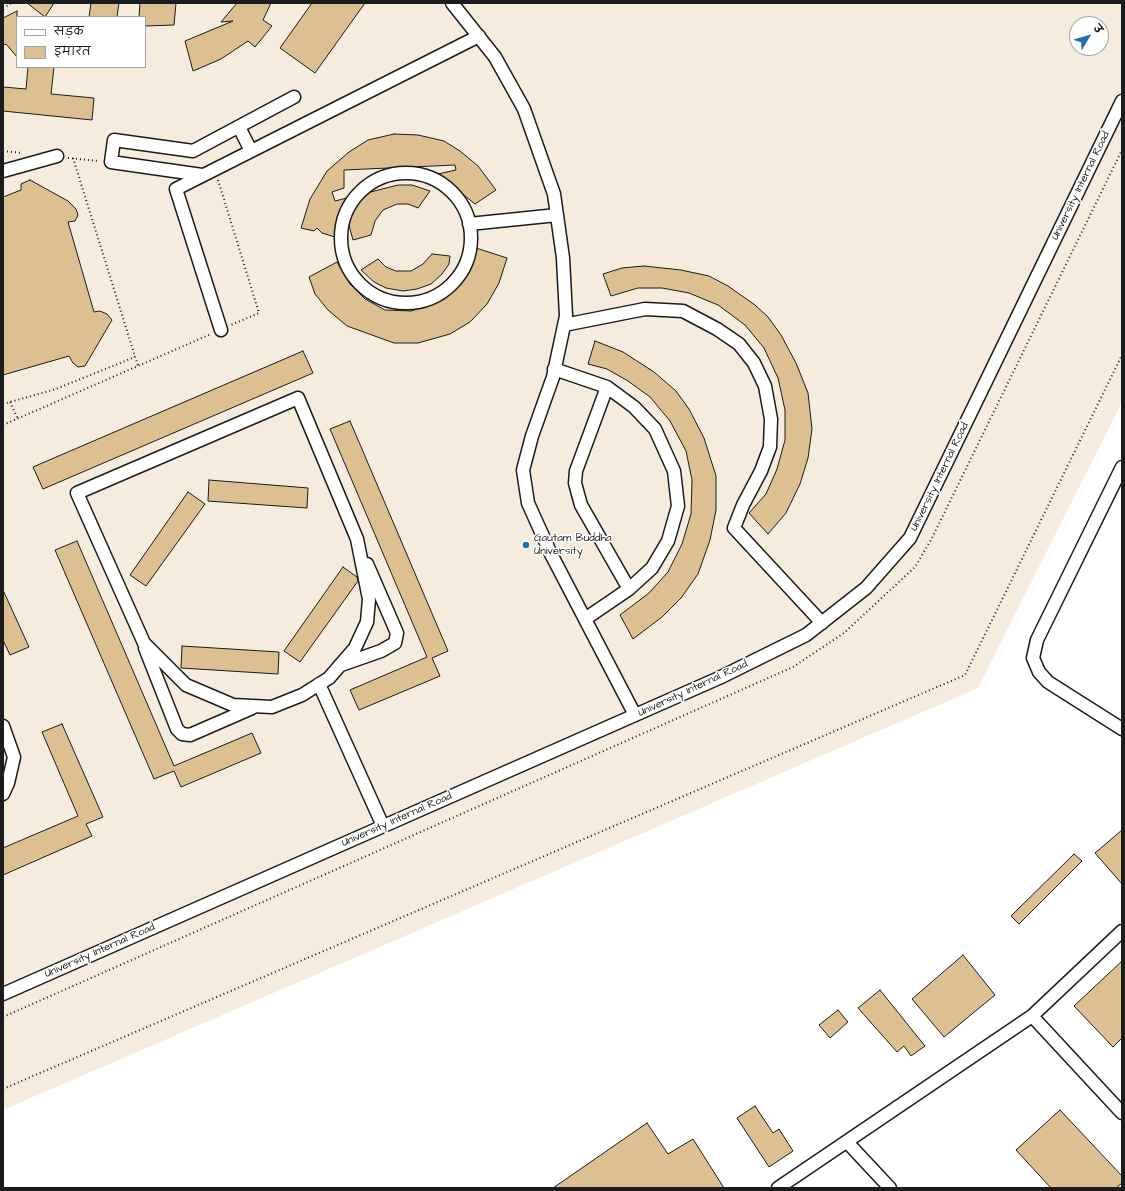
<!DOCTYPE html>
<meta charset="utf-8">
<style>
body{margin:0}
#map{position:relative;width:1125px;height:1191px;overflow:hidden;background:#fff;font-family:"Architects Daughter","Playpen Sans Deva",sans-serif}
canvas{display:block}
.frame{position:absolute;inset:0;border:4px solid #1c1c1c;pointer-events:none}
.legend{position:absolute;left:16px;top:16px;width:130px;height:52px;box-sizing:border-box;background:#fff;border:1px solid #a4a4a4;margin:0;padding:5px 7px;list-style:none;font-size:12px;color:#1c1c1c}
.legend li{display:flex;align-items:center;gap:8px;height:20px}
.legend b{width:20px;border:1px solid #a4a4a4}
.north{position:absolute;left:1069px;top:16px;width:40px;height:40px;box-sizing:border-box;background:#fff;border:1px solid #a4a4a4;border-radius:50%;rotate:52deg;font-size:11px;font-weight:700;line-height:16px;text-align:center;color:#1c1c1c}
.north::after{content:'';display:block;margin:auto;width:14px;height:18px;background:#1f6fb2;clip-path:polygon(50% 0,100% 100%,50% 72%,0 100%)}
</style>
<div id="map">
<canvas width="1125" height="1191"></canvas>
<div class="frame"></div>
<ul class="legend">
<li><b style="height:5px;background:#fff"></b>सड़क</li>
<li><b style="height:11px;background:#ddc091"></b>इमारत</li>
</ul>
<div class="north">उ</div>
</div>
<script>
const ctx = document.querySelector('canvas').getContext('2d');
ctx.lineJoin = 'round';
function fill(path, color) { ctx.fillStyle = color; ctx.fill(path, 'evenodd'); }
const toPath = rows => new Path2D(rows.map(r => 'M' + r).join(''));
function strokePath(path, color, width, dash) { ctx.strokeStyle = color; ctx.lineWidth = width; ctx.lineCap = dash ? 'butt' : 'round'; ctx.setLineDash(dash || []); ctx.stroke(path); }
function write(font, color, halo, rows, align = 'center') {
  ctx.font = font + ' "Architects Daughter",sans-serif'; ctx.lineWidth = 3; ctx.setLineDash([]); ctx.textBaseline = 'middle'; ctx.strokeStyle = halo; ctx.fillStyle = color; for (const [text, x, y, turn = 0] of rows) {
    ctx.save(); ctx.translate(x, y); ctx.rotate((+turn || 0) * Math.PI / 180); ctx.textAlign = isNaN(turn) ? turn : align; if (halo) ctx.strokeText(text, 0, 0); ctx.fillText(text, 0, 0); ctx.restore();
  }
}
fill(toPath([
 [3,3,1122,3,1122,402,978,688,3,1110],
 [17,17,145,17,145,67,17,67],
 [1077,24,1101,24,1101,48,1077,48]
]), '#f5ecde');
const building = toPath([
 [27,3,54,3,45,17,27,3],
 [91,3,119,3,117,17,89,17,91,3],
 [140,3,176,3,174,25,145,26,145,17,139,17,140,3],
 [237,3,271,3,263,20,272,26,255,47,248,41,221,59,193,71,185,41,233,21,221,22,237,3],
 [312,3,365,3,315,73,280,48,312,3],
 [17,11,17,57,6,44,3,45,3,18,17,11],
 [28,67,54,67,51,94,94,98,92,120,3,111,3,87,26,89,28,67],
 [394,134,418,135,444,141,460,151,478,166,496,190,475,204,438,174,456,170,455,165,344,170,344,188,332,192,335,201,398,185,412,185,430,191,418,208,408,204,397,204,383,210,375,221,371,235,353,240,343,203,335,237,322,233,317,228,314,231,301,228,310,199,327,171,349,152,368,140,394,134],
 [30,180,68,201,76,209,78,215,75,221,68,222,94,312,100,311,107,314,112,320,85,366,78,367,73,363,69,356,3,375,3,197,21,190,21,184,30,180],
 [476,248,507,258,499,283,487,304,470,322,450,334,418,343,394,343,347,326,328,310,315,294,309,277,337,262,350,284,365,299,385,310,411,311,430,305,449,295,464,280,476,248],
 [432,254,450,256,449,264,442,274,431,284,417,289,403,291,386,288,374,282,361,270,378,259,386,267,396,271,411,271,423,264,432,254],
 [644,266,681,270,709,276,728,286,755,305,768,317,781,335,796,363,808,393,812,429,808,458,800,484,786,513,768,534,749,513,766,494,777,469,785,440,785,410,778,378,764,348,745,325,718,305,689,293,662,288,638,288,611,296,603,274,622,268,644,266],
 [595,341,623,352,654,372,676,391,689,409,704,438,716,476,716,510,710,540,698,574,681,598,662,617,633,639,620,615,649,593,668,572,682,544,691,514,692,480,686,451,670,421,650,397,628,381,607,369,588,364,595,341],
 [303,351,313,373,43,489,33,467,303,351],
 [350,421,448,651,432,658,440,676,359,710,350,690,427,657,330,429,350,421],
 [209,480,308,488,307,508,208,501,209,480],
 [188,492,205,504,146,586,130,575,188,492],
 [77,541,174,766,252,733,261,753,181,787,174,771,154,779,55,550,77,541],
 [343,567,357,577,358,581,300,662,284,651,343,567],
 [3,590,29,647,10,655,3,640,3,590],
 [182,646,279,652,278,674,181,668,182,646],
 [62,724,103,817,86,824,92,836,3,875,3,848,78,816,42,732,62,724],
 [1122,830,1122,884,1095,853,1122,830],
 [1074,854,1082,861,1019,924,1011,916,1074,854],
 [963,955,995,995,944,1037,912,999,963,955],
 [1122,961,1122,1038,1113,1047,1074,1006,1122,961],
 [880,990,925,1046,911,1056,904,1046,897,1052,858,1008,880,990],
 [838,1010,848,1022,830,1038,819,1025,838,1010],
 [755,1106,773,1133,779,1129,793,1151,769,1167,737,1118,755,1106],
 [1060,1110,1122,1176,1122,1183,1116,1188,1051,1188,1016,1150,1060,1110],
 [647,1123,668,1154,693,1139,724,1188,553,1188,647,1123]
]);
fill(building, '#ddc091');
strokePath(building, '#1c1c1c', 1);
const minor = toPath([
 [452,3,495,57,524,109,554,194,563,258,566,316,553,377,532,436,523,470,528,503,551,554,635,715],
 [239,127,251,151],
 [3,171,57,156],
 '341 238a65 65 0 1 1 130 0a65 65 0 1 1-130 0Z',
 [202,175,111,162,114,140,193,151,294,97],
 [469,224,557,215],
 [564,325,645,309,683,311,717,329,739,344,754,363,765,386,771,419,770,447,761,471,743,505,734,528,822,623],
 [221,330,176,189,479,36],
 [554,369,607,387,634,407,655,429,674,471,678,506,668,541,652,568,629,589,585,619],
 [607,387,576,471,575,483,581,505,629,589],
 [298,398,357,539,369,599,367,622,355,648,329,678,302,695,272,707,233,705,186,685,144,643,77,493,298,398],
 [1122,467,1037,640,1033,658,1039,672,1048,682,1122,729],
 [145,648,177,729,182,734,190,735,252,708],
 [341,665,381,651,395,643,397,633,367,564],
 [319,684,383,826],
 [3,726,14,757,8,783,3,794],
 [3,994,719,678,806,635,866,588,910,538,1122,101],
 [1032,1016,1122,1113],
 [847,1142,890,1188],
 [778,1188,1032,1016,1122,931]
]);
strokePath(minor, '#1c1c1c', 15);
strokePath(toPath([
 [3,8,12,3],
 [3,151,22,153],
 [68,158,99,161],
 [73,158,138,366],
 [218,180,259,313,231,325],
 [10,402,18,419],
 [3,404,56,389,135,357],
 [3,425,211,334],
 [3,1017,793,667,844,633,915,567,932,538,1122,150],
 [3,1089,965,675,1122,355]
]), '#1c1c1c', 2, [1, 3]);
strokePath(minor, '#fff', 12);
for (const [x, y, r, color] of [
 [526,545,4,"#1f6fb2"]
]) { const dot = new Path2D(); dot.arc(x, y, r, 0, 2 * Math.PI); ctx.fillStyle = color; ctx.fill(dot); strokePath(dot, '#fff', 1.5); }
write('11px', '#1c1c1c', '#fff', [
 ["University Internal Road",1081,186,-64],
 ["University Internal Road",940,477,-64],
 ["University Internal Road",693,689,-25],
 ["University Internal Road",397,820,-24],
 ["University Internal Road",100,951,-24]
]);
write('11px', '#1c1c1c', '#fff', [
 ["Gautam Buddha",534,539],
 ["University",534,552]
], 'left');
</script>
